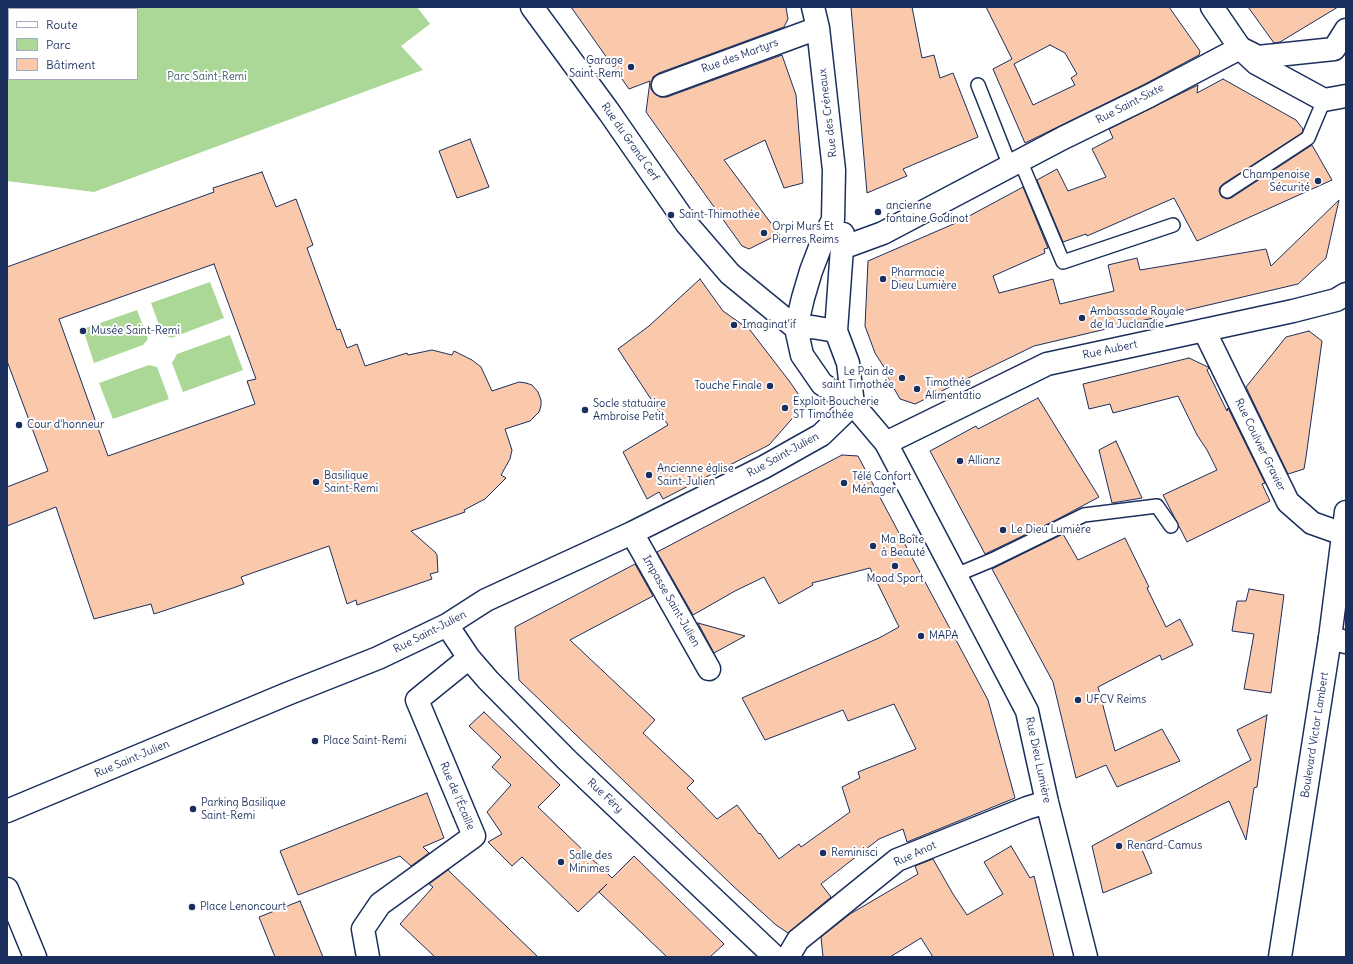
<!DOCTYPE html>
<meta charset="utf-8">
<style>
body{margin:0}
#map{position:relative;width:1353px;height:964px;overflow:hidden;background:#fff;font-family:Delius,sans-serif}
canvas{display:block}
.frame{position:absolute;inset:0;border:8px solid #1b2f5e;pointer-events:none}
.legend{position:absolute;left:8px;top:8px;width:130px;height:72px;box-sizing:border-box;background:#fff;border:1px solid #a4acbf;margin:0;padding:5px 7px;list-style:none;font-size:12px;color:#1b2f5e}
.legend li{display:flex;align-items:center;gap:8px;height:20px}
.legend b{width:20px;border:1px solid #a4acbf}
</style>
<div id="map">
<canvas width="1353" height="964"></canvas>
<div class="frame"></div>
<ul class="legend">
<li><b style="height:5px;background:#fff"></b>Route</li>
<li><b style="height:11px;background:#abd897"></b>Parc</li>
<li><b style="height:11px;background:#fac8aa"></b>Bâtiment</li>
</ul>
</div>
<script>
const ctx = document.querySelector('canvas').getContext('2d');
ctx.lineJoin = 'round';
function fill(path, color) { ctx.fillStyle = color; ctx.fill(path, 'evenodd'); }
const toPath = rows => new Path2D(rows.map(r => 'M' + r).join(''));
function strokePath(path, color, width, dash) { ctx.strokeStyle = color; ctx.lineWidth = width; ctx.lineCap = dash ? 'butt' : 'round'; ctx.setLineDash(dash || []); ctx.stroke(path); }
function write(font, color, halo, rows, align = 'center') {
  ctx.font = font + ' Delius,sans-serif'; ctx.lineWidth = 4; ctx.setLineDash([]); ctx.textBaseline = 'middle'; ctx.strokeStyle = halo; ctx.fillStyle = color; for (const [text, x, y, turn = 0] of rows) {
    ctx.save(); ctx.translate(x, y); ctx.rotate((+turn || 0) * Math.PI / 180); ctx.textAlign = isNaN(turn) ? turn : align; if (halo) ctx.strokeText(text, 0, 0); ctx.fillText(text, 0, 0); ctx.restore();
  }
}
fill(toPath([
 [7,7,13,7,14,9,9,9,9,79,137,79,137,9,42,9,47,7,417,7,430,24,401,46,423,70,94,192,7,181],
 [210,282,224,318,171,338,162,333,151,303],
 [137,310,148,339,143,345,94,363,83,329],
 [230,335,243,370,183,392,172,363,177,354],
 [149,365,157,367,169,399,113,419,99,383]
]), '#abd897');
const building = toPath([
 [571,7,786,7,788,19,784,27,659,73,653,77,651,83,651,89,655,94,660,97,667,97,782,55,796,95,803,183,784,188,765,140,724,160,779,234,749,249,742,246,646,112,650,81,629,89,571,7],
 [851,7,912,7,922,58,934,55,940,78,953,73,978,137,903,169,907,176,867,193,851,7],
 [986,7,1169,7,1200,51,1199,55,1143,85,1025,143,993,69,1012,59,986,7],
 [1050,45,1065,53,1077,74,1071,78,1075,85,1033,105,1014,64,1050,45],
 [1248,7,1338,7,1280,42,1274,43,1248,7],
 [1223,79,1296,120,1303,129,1302,133,1223,184,1220,187,1219,191,1221,196,1227,199,1231,198,1312,145,1332,180,1197,241,1174,198,1087,236,1086,234,1063,242,1037,180,1057,169,1068,191,1106,177,1092,149,1113,138,1109,129,1198,85,1197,93,1223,79],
 [470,139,489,187,457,198,439,151,470,139],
 [262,172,276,207,296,199,313,245,307,248,337,330,340,329,347,348,357,344,365,366,407,353,408,355,432,350,452,355,454,351,472,360,481,367,492,391,519,382,526,383,532,385,538,392,541,400,541,406,539,412,530,421,505,429,512,450,510,459,501,475,506,478,485,499,464,510,465,512,411,531,435,552,437,555,438,572,430,574,432,579,357,605,356,600,347,604,329,546,241,577,244,584,233,588,154,614,151,604,94,619,56,507,7,526,7,487,48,471,7,361,7,267,214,192,213,188,262,172],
 [214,264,256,379,247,381,255,404,108,456,59,319,214,264],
 [1023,187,1048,248,1044,249,1045,253,993,276,999,293,1053,279,1060,304,1114,291,1108,265,1137,258,1140,270,1266,249,1271,266,1339,200,1326,258,1298,284,1034,346,915,404,900,399,887,376,889,375,875,353,865,326,868,261,958,222,1023,187],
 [700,279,723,311,750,330,790,382,805,404,769,445,663,499,659,492,647,499,623,452,668,425,618,349,649,326,700,279],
 [1309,331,1322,341,1306,457,1304,469,1288,474,1246,387,1286,337,1309,331],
 [1189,358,1208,367,1209,368,1207,370,1227,411,1228,408,1265,483,1262,484,1270,501,1187,542,1163,495,1217,470,1207,450,1197,435,1178,396,1113,413,1110,404,1089,409,1083,384,1189,358],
 [1038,398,1099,497,1056,520,985,554,930,451,976,426,978,429,1038,398],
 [1116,441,1142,498,1112,503,1099,450,1116,441],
 [842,455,858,456,988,700,1015,798,907,842,903,829,879,839,821,884,831,897,788,933,776,925,733,886,519,680,515,627,635,564,653,596,570,640,655,720,643,733,694,781,687,788,717,819,737,805,759,834,760,833,779,859,799,844,801,847,850,812,842,787,860,778,858,772,916,749,894,704,848,721,843,710,765,740,742,698,879,638,899,627,870,568,812,583,813,585,779,604,764,577,735,591,693,615,657,552,842,455],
 [1063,534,1078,560,1125,538,1149,587,1147,588,1166,627,1180,619,1193,645,1162,660,1160,655,1098,687,1115,751,1162,729,1180,761,1117,787,1106,765,1076,778,1053,682,992,569,1063,534],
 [1249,589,1284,595,1271,693,1244,689,1254,634,1232,631,1237,601,1246,601,1249,589],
 [698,623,745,636,714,653,698,623],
 [484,712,560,785,538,807,612,878,634,856,724,944,710,957,667,957,599,892,607,884,578,912,522,857,512,866,488,842,502,834,487,812,511,785,492,767,501,757,469,726,484,712],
 [1267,715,1257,787,1254,788,1246,840,1229,801,1140,845,1152,873,1103,893,1092,846,1251,760,1237,730,1267,715],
 [427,793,444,838,423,847,429,853,411,866,400,856,298,895,280,851,427,793],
 [1011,846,1030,878,1034,876,1054,957,933,957,921,938,890,957,823,957,821,937,850,914,918,874,915,866,933,859,953,894,967,915,1003,894,984,862,1011,846],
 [448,870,538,957,435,957,400,924,433,887,429,884,448,870],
 [300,901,323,957,275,957,259,917,300,901]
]);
fill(building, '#fac8aa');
strokePath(building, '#1b2f5e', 1);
const service = toPath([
 [978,85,1010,166],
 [1020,160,1063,262,1173,225],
 [1227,191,1308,138,1324,100],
 [956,575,992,560,1084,515,1157,506,1171,526]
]);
const minor = toPath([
 [532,7,609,112,686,223,730,274,796,328,812,327,836,331],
 [813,7,818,28,834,170,833,220,824,237,811,271,803,298,796,328,802,355,822,384,853,404,886,443,1027,711,1047,802,1086,957],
 [1212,7,1240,48,1256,63,1324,100,1346,96],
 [663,85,818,28],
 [843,234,836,331,848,363,853,404],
 [842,248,883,233,1063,138,1149,96,1240,48],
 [1204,330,1288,502,1312,523,1343,534],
 [886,443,1047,364,1293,311,1336,300,1346,294],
 [632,533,709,669],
 [447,625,469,658,488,680,567,760,775,957],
 [1330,638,1346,642],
 [7,811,287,694,378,658,447,625,486,600,632,533,764,467,821,435,853,404],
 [7,889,35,957],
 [368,957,363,929,380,904,474,836,417,700,469,658],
 [788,957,798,940,897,860,1027,808,1047,802]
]);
const tertiary = toPath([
 [1240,48,1258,57,1334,49,1346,30],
 [1280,957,1330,638,1346,512]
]);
strokePath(service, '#1b2f5e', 16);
strokePath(minor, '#1b2f5e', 25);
strokePath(tertiary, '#1b2f5e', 25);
strokePath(service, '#fff', 13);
strokePath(minor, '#fff', 22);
strokePath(tertiary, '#fff', 22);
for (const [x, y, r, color] of [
 [631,67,4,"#1b2f5e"],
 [1318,181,4,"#1b2f5e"],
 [878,212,4,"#1b2f5e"],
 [671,215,4,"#1b2f5e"],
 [764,233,4,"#1b2f5e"],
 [883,279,4,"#1b2f5e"],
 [1082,318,4,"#1b2f5e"],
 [734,325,4,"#1b2f5e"],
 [83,331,4,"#1b2f5e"],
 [902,378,4,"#1b2f5e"],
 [770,386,4,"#1b2f5e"],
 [917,389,4,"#1b2f5e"],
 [785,408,4,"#1b2f5e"],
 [585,410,4,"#1b2f5e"],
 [19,425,4,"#1b2f5e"],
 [960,461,4,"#1b2f5e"],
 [649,475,4,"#1b2f5e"],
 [316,482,4,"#1b2f5e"],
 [844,483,4,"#1b2f5e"],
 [1003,530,4,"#1b2f5e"],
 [873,546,4,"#1b2f5e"],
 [895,566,4,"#1b2f5e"],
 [921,636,4,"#1b2f5e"],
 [1078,700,4,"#1b2f5e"],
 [315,741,4,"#1b2f5e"],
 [193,809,4,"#1b2f5e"],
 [1119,846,4,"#1b2f5e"],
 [823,853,4,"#1b2f5e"],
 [561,862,4,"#1b2f5e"],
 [192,907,4,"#1b2f5e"]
]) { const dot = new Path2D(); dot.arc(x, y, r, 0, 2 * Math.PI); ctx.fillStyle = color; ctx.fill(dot); strokePath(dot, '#fff', 1.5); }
write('11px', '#1b2f5e', '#fff', [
 ["Rue des Martyrs",740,56,-20],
 ["Rue Saint-Sixte",1130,104,-27],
 ["Rue des Créneaux",828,113,-97],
 ["Rue du Grand Cerf",630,142,55],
 ["Rue Aubert",1110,350,-12],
 ["Rue Coulvier Gravier",1260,445,64],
 ["Rue Saint-Julien",783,455,-29],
 ["Impasse Saint-Julien",671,601,60],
 ["Rue Saint-Julien",430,632,-27],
 ["Boulevard Victor Lambert",1315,735,-81],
 ["Rue Saint-Julien",132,759,-23],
 ["Rue Dieu Lumière",1038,760,78],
 ["Rue de l'Écaille",457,796,67],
 ["Rue Féry",605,796,43],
 ["Rue Anot",915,854,-25]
]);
write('11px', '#1b2f5e', '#fff', [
 ["Garage",623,61,"right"],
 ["Saint-Remi",623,74,"right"],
 ["Champenoise",1310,175,"right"],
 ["Sécurité",1310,188,"right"],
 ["ancienne",886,206],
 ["fontaine Godinot",886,219],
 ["Saint-Thimothée",679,215],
 ["Orpi Murs Et",772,227],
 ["Pierres Reims",772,240],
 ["Pharmacie",891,273],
 ["Dieu Lumière",891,286],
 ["Ambassade Royale",1090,312],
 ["de la Juclandie",1090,325],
 ["Imaginat’if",742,325],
 ["Musée Saint-Remi",91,331],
 ["Le Pain de",894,372,"right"],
 ["saint Timothée",894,385,"right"],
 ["Timothée",925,383],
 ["Alimentatio",925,396],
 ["Touche Finale",762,386,"right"],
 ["Exploit Boucherie",793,402],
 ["ST Timothée",793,415],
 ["Socle statuaire",593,404],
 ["Ambroise Petit",593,417],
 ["Cour d'honneur",27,425],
 ["Allianz",968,461],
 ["Ancienne église",657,469],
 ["Saint-Julien",657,482],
 ["Basilique",324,476],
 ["Saint-Remi",324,489],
 ["Télé Confort",852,477],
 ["Ménager",852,490],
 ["Le Dieu Lumière",1011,530],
 ["Ma Boîte",881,540],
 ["à Beauté",881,553],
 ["Mood Sport",895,579,"center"],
 ["MAPA",929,636],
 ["UFCV Reims",1086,700],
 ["Place Saint-Remi",323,741],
 ["Parking Basilique",201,803],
 ["Saint-Remi",201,816],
 ["Renard-Camus",1127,846],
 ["Reminisci",831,853],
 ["Salle des",569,856],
 ["Minimes",569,869],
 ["Place Lenoncourt",200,907]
], 'left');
write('11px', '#3f596c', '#fff', [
 ["Parc Saint-Remi",207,77]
]);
</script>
